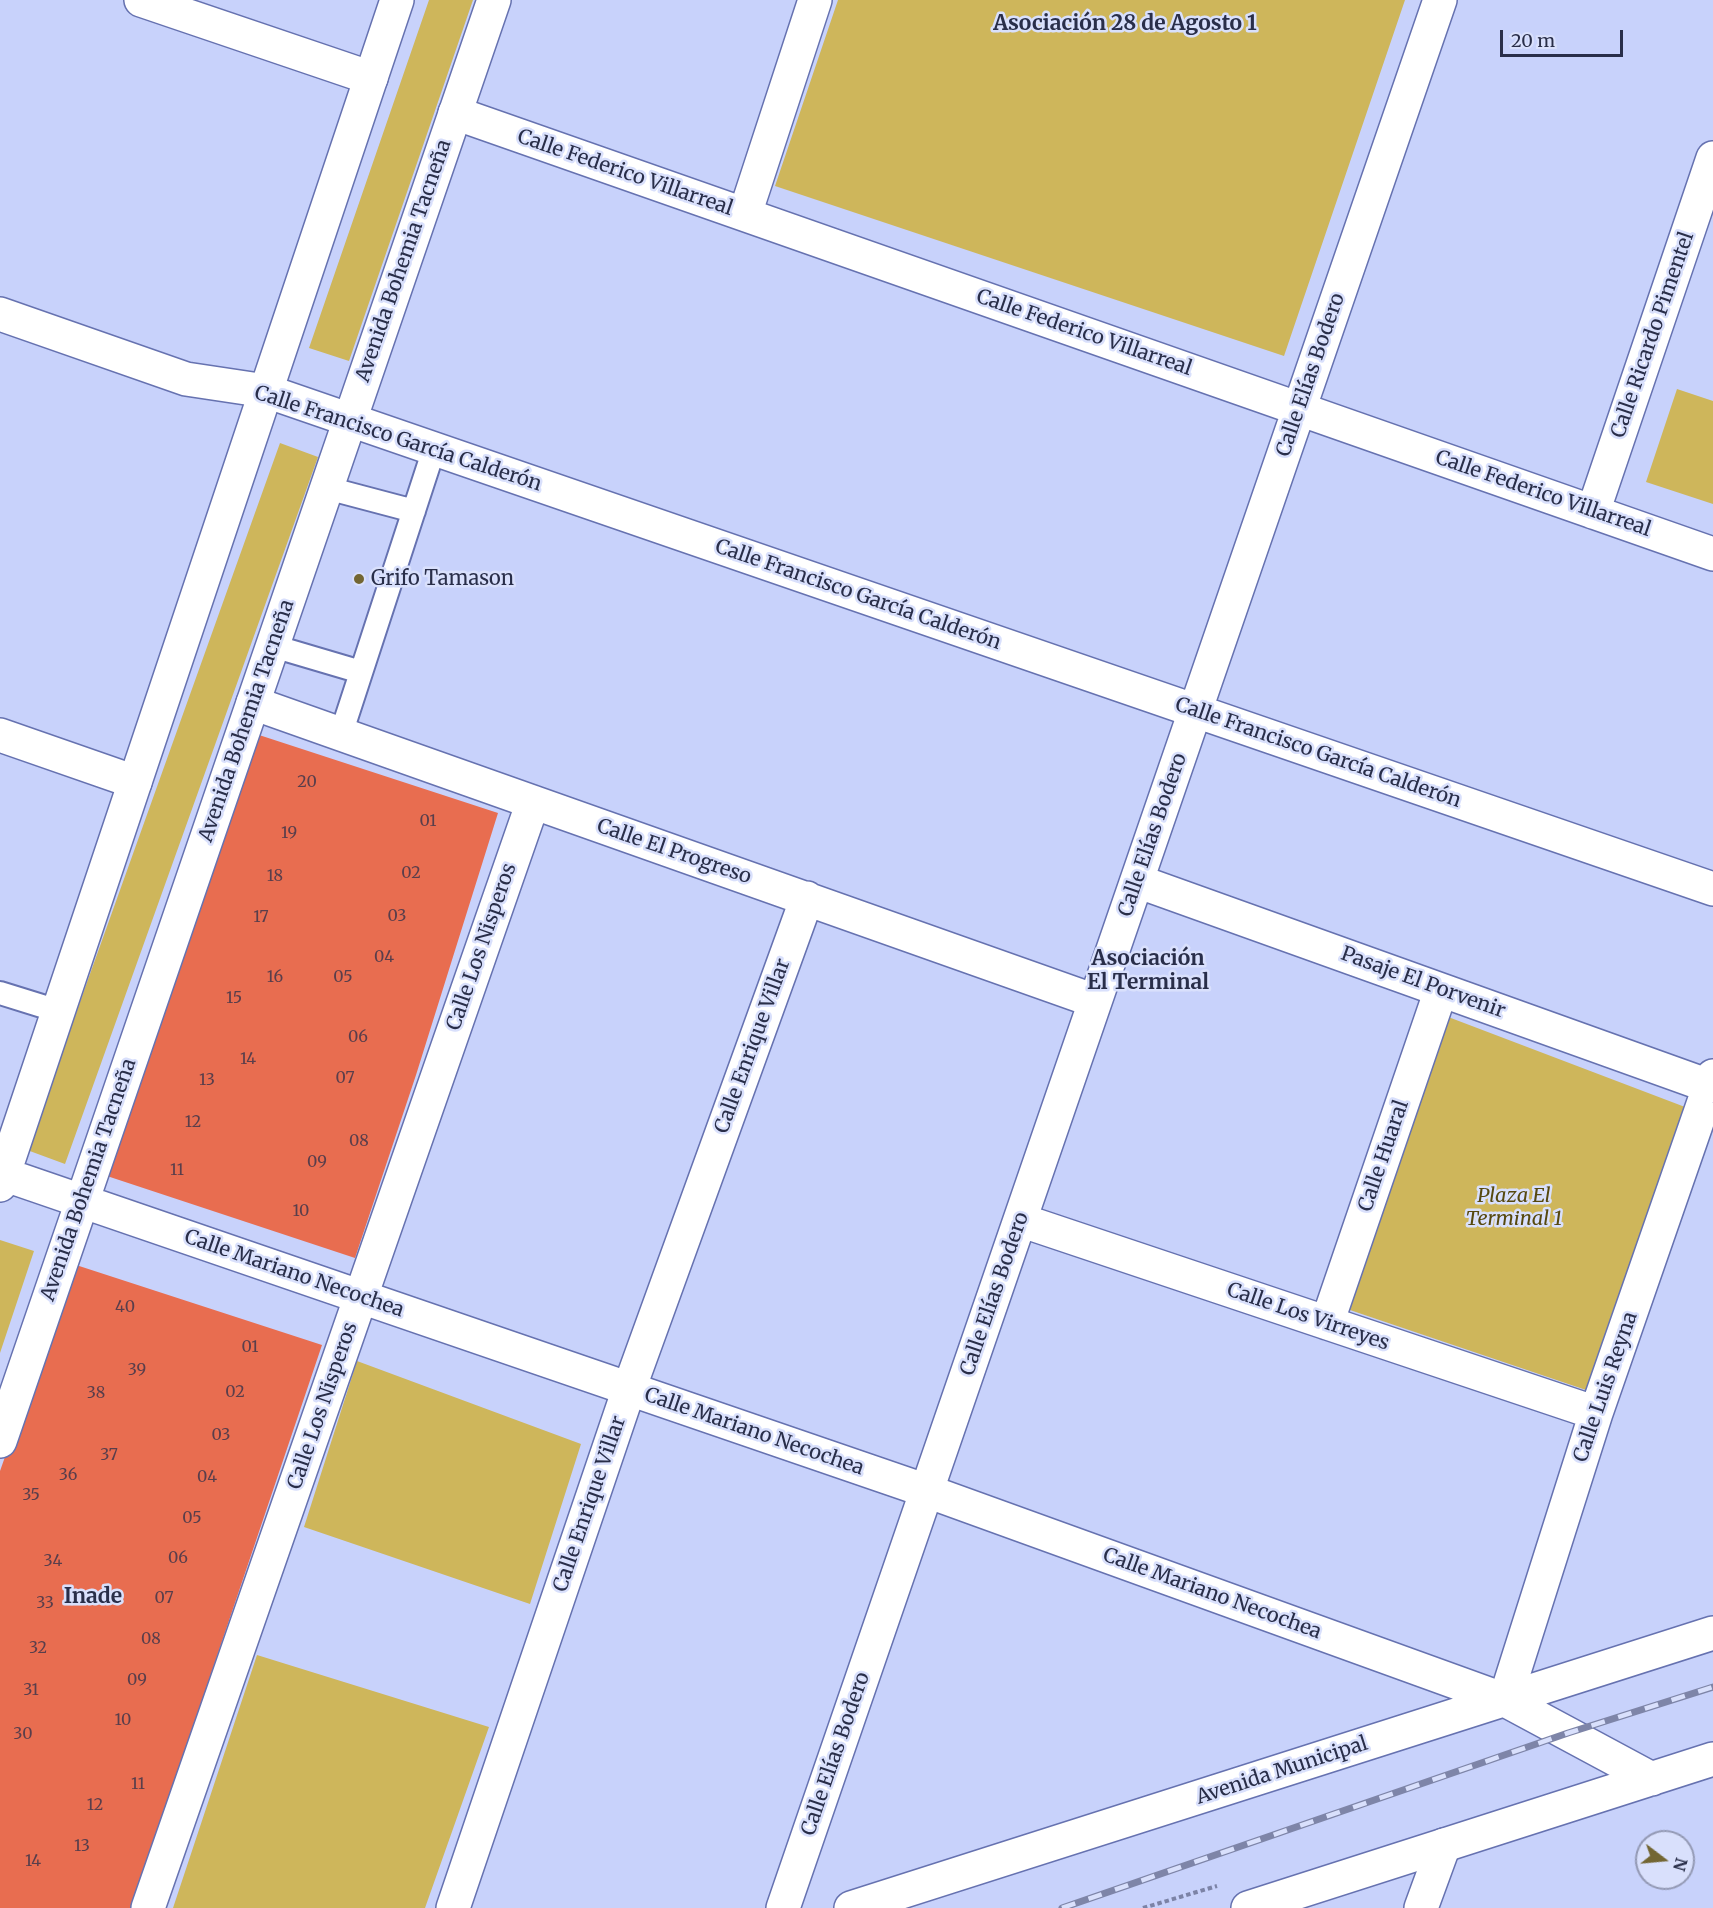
<!DOCTYPE html>
<meta charset="utf-8">
<style>
body{margin:0}
#map{position:relative;width:1713px;height:1908px;overflow:hidden;background:#c8d2fb;font-family:Merriweather,serif}
canvas{display:block}
.north{position:absolute;left:1635px;top:1830px;width:60px;height:60px;box-sizing:border-box;background:#d9e0fc;border:2px solid #9399b4;border-radius:50%;rotate:106deg;font-size:16px;font-weight:700;line-height:24px;text-align:center;color:#292e49}
.north::after{content:'';display:block;margin:auto;width:21px;height:27px;background:#736633;clip-path:polygon(50% 0,100% 100%,50% 72%,0 100%)}
.scale{position:absolute;left:1500px;top:30px;width:123px;height:27px;box-sizing:border-box;border:3px solid #292e49;border-top:0;padding-left:8px;font-size:18px;line-height:21px;white-space:nowrap;color:#292e49;-webkit-text-stroke:4px #d9e0fc;paint-order:stroke}
</style>
<div id="map">
<canvas width="1713" height="1908"></canvas>
<div class="north">N</div>
<div class="scale">20 m</div>
</div>
<script>
const ctx = document.querySelector('canvas').getContext('2d');
ctx.lineJoin = 'round';
function fill(path, color) { ctx.fillStyle = color; ctx.fill(path, 'evenodd'); }
const toPath = rows => new Path2D(rows.map(r => 'M' + r).join(''));
function strokePath(path, color, width, dash) { ctx.strokeStyle = color; ctx.lineWidth = width; ctx.lineCap = dash ? 'butt' : 'round'; ctx.setLineDash(dash || []); ctx.stroke(path); }
function write(font, color, halo, rows, align = 'center') {
  ctx.font = font + ' Merriweather,serif'; ctx.lineWidth = 5; ctx.setLineDash([]); ctx.textBaseline = 'middle'; ctx.strokeStyle = halo; ctx.fillStyle = color; for (const [text, x, y, turn = 0] of rows) {
    ctx.save(); ctx.translate(x, y); ctx.rotate((+turn || 0) * Math.PI / 180); ctx.textAlign = isNaN(turn) ? turn : align; if (halo) ctx.strokeText(text, 0, 0); ctx.fillText(text, 0, 0); ctx.restore();
  }
}
fill(toPath([
 [429,0,473,0,349,361,309,348],
 [838,0,1405,0,1284,356,775,186],
 [1677,389,1713,401,1713,504,1646,482],
 [280,443,318,457,65,1164,27,1150],
 [1443,1015,1685,1107,1589,1391,1344,1308],
 [0,1240,34,1251,0,1353],
 [357,1361,581,1444,530,1604,304,1527],
 [257,1655,489,1727,425,1908,173,1908]
]), '#ceb65b');
fill(toPath([
 [256,734,498,813,416,1075,355,1258,107,1176],
 [73,1264,322,1345,132,1908,0,1908,0,1471]
]), '#e86d50');
const lane = toPath([
 [327,488,414,511],
 [273,646,361,672],
 [341,734,434,449],
 [0,993,58,1011]
]);
const street = toPath([
 [141,0,371,78],
 [455,113,1713,554],
 [745,214,815,0],
 [0,314,186,379,266,391,1713,889],
 [1593,512,1713,158],
 [253,703,1095,1001],
 [0,735,135,782],
 [1137,881,1709,1086],
 [1020,1220,1596,1413],
 [1327,1323,1441,990],
 [1505,1700,1596,1413,1713,1076],
 [148,1908,533,802],
 [453,1908,629,1389,807,898],
 [783,1908,1440,0],
 [1421,1908,1444,1845]
]);
const secondary = toPath([
 [0,1173,927,1491,1505,1700,1652,1779],
 [0,1185,397,0],
 [0,1441,494,0],
 [851,1908,1713,1633],
 [1248,1908,1713,1759]
]);
strokePath(lane, '#6672b0', 26);
strokePath(street, '#6672b0', 36);
strokePath(secondary, '#6672b0', 36);
strokePath(toPath([
 [1143,1908,1217,1886]
]), '#7c83a6', 4, [4.5, 3]);
strokePath(lane, '#fff', 22);
strokePath(street, '#fff', 33);
strokePath(secondary, '#fff', 33);
const rail = toPath([
 [1062,1908,1568,1733,1713,1687]
]);
strokePath(rail, '#7e85a8', 7);
strokePath(rail, '#d9e0fc', 4.5, [14]);
for (const [x, y, r, color] of [
 [359,579,6,"#736633"]
]) { const dot = new Path2D(); dot.arc(x, y, r, 0, 2 * Math.PI); ctx.fillStyle = color; ctx.fill(dot); strokePath(dot, '#d9e0fc', 2); }
write('16px', '#593e4b', null, [
 ["20",307,782],
 ["01",428,821],
 ["19",289,833],
 ["02",411,873],
 ["18",275,876],
 ["03",397,916],
 ["17",261,917],
 ["04",384,957],
 ["16",275,977],
 ["05",343,977],
 ["15",234,998],
 ["06",358,1037],
 ["14",248,1059],
 ["07",345,1078],
 ["13",207,1080],
 ["12",193,1122],
 ["08",359,1141],
 ["09",317,1162],
 ["11",177,1170],
 ["10",301,1211],
 ["40",125,1307],
 ["01",250,1347],
 ["39",137,1370],
 ["02",235,1392],
 ["38",96,1393],
 ["03",221,1435],
 ["37",109,1455],
 ["36",68,1475],
 ["04",207,1477],
 ["35",31,1495],
 ["05",192,1518],
 ["06",178,1558],
 ["34",53,1561],
 ["07",164,1598],
 ["33",45,1603],
 ["08",151,1639],
 ["32",38,1648],
 ["09",137,1680],
 ["31",31,1690],
 ["10",123,1720],
 ["30",23,1734],
 ["11",138,1784],
 ["12",95,1805],
 ["13",82,1846],
 ["14",33,1861]
]);
write('20px', '#292e49', '#d9e0fc', [
 ["Calle Federico Villarreal",625,173,19],
 ["Avenida Bohemia Tacneña",404,261,-71],
 ["Calle Federico Villarreal",1084,333,19],
 ["Calle Ricardo Pimentel",1653,335,-71],
 ["Calle Elías Bodero",1311,375,-71],
 ["Calle Francisco García Calderón",398,439,18],
 ["Calle Federico Villarreal",1543,494,19],
 ["Calle Francisco García Calderón",858,595,19],
 ["Avenida Bohemia Tacneña",247,721,-71],
 ["Calle Francisco García Calderón",1318,753,19],
 ["Calle Elías Bodero",1153,835,-71],
 ["Calle El Progreso",674,852,19],
 ["Calle Los Nisperos",482,947,-71],
 ["Pasaje El Porvenir",1423,983,20],
 ["Calle Enrique Villar",753,1046,-70],
 ["Calle Huaral",1384,1156,-71],
 ["Avenida Bohemia Tacneña",89,1180,-71],
 ["Calle Mariano Necochea",294,1274,19],
 ["Calle Elías Bodero",995,1294,-71],
 ["Calle Los Virreyes",1308,1317,19],
 ["Calle Luis Reyna",1606,1387,-71],
 ["Calle Los Nisperos",323,1406,-71],
 ["Calle Mariano Necochea",754,1432,19],
 ["Calle Enrique Villar",590,1504,-71],
 ["Calle Mariano Necochea",1212,1594,20],
 ["Calle Elías Bodero",836,1754,-71],
 ["Avenida Municipal",1282,1771,-18]
]);
write('20px', '#292e49', '#d9e0fc', [
 ["Grifo Tamason",371,579]
], 'left');
write('italic 20px', '#56480e', '#d9e0fc', [
 ["Plaza El",1514,1196],
 ["Terminal 1",1514,1219]
]);
write('bold 21px', '#292e49', '#d9e0fc', [
 ["Asociación 28 de Agosto 1",1125,24],
 ["Asociación",1148,959],
 ["El Terminal",1148,983],
 ["Inade",93,1597]
]);
</script>
